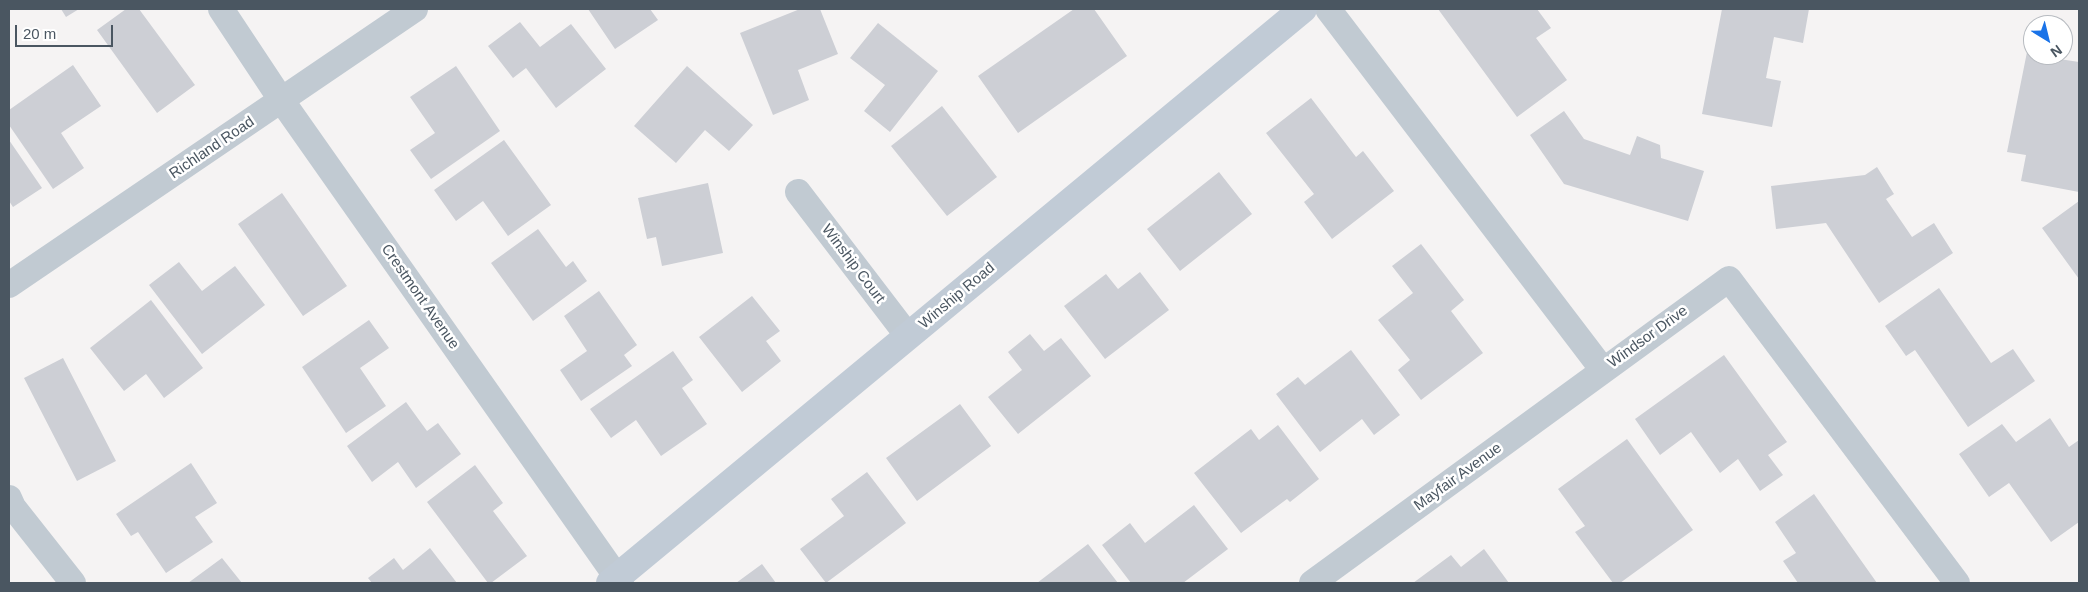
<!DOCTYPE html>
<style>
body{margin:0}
#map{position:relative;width:2088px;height:592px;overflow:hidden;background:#f5f3f3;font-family:Arial,sans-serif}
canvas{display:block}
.frame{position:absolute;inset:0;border:10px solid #4a5661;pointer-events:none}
.north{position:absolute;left:2023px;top:15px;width:50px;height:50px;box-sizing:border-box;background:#fff;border:1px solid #b7bbc0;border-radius:50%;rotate:144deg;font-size:14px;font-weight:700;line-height:20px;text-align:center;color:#4a5661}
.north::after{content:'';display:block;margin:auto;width:18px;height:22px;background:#1a73e8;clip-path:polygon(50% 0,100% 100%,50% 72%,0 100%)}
.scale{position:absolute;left:15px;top:25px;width:98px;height:22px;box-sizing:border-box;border:2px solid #4a5661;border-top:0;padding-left:6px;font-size:15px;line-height:18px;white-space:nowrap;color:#4a5661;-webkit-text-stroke:4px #fff;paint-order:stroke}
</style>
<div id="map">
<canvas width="2088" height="592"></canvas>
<div class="frame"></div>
<div class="north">N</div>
<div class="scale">20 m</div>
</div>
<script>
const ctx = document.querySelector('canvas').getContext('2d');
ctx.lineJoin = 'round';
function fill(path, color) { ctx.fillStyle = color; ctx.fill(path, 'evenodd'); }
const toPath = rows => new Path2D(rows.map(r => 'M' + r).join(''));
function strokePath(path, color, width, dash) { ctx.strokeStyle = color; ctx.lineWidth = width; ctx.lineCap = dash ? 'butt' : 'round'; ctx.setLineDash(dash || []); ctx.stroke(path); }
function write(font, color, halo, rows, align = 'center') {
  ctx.font = font + ' Arial,sans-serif'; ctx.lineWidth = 5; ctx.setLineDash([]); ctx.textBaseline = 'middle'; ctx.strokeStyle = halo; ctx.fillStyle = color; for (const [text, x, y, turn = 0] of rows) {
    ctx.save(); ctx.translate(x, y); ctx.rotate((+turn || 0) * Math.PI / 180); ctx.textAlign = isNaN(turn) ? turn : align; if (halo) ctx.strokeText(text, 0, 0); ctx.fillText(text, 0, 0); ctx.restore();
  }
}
fill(toPath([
 [61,9,79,9,66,17],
 [126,9,139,9,195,85,157,113,97,30],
 [588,9,650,9,658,20,615,49],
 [800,9,820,9,838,54,798,70,809,100,773,115,740,33],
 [1074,9,1094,9,1127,56,1018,133,978,76],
 [1438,9,1537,9,1551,28,1536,38,1567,80,1517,117],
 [1722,9,1809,9,1803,43,1774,37,1766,78,1781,81,1772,127,1702,114],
 [520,22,540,47,571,24,606,69,556,108,526,68,513,78,488,46],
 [878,23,938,71,890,132,864,111,885,85,850,58],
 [2027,52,2033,53,2033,55,2079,62,2079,192,2021,181,2026,155,2007,152],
 [73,65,101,106,61,133,84,168,53,189,9,125,9,110],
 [456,66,500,131,431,179,410,150,435,133,410,97],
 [687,66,753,125,729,151,705,130,676,163,634,126],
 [1311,98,1356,157,1363,151,1394,191,1332,239,1304,202,1314,194,1266,133],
 [942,106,997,177,947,216,891,146],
 [1564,111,1584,139,1630,155,1637,136,1660,145,1661,158,1704,171,1688,221,1564,184,1530,135],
 [9,140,42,188,13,207,9,201],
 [504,140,551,205,508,236,483,201,456,221,434,190],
 [1877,167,1894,194,1886,199,1912,237,1934,223,1953,253,1879,303,1826,223,1776,229,1771,186,1865,175],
 [1219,172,1252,214,1180,271,1147,229],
 [708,183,723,253,662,266,656,237,647,239,638,198],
 [282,193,347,286,303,316,238,224],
 [2079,201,2079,279,2042,228],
 [538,229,566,267,573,261,587,281,533,321,491,263],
 [1421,244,1464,300,1451,311,1483,353,1421,400,1398,370,1410,360,1378,320,1413,293,1392,266],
 [179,262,202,291,235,266,265,305,202,354,149,285],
 [1140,272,1169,310,1105,359,1064,306,1106,274,1118,289],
 [1939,288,1991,363,2013,349,2035,381,1968,427,1915,350,1906,356,1885,326],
 [599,291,637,345,624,355,632,366,581,401,560,370,587,351,564,316],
 [752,296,780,331,766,341,781,361,742,392,699,337],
 [151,300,203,368,164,398,146,374,124,391,90,348],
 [369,320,389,348,360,368,386,406,346,433,302,367],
 [1030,334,1044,351,1061,338,1091,376,1018,434,988,397,1022,370,1008,352],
 [1351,350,1400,415,1374,435,1362,419,1320,452,1276,394,1298,377,1305,385],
 [673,351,693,380,682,388,707,424,661,456,636,420,611,438,590,409],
 [1724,355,1787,442,1768,455,1783,475,1760,491,1738,459,1720,473,1691,432,1660,455,1635,419],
 [63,358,116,461,77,481,24,378],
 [406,402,427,431,438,423,461,454,416,488,398,462,372,482,347,446],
 [960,404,991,446,917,501,886,458],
 [2050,418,2069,447,2079,440,2079,522,2051,542,2009,483,1989,497,1959,454,2002,424,2016,442],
 [1278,425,1319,479,1290,502,1287,499,1241,533,1194,473,1251,429,1259,440],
 [1627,439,1693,530,1620,583,1613,583,1575,532,1585,526,1558,489],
 [191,463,217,503,195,517,213,542,166,573,138,532,131,536,116,514],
 [475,465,503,503,493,511,527,556,491,583,488,583,427,502],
 [867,472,906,523,826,583,800,549,844,516,831,499],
 [1814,494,1877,583,1798,583,1783,561,1796,553,1775,522],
 [1194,505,1228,549,1183,583,1131,583,1102,545,1130,523,1145,543],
 [1088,544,1118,583,1037,583],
 [430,548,457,583,372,583,368,578,394,558,403,570],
 [1484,549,1509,583,1413,583,1451,555,1461,567],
 [222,558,242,583,188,583],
 [762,564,776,583,736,583]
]), '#cdcfd5');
strokePath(toPath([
 [221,9,282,101,621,583],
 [1328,9,1603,370],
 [798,192,908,336],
 [9,285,415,9],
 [9,498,13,507,73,583],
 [1312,583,1729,279,1957,583]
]), '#c1cad2', 26);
strokePath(toPath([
 [610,583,1303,9]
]), '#c1cbd6', 28);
write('15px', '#4a5661', '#fff', [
 ["Richland Road",212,148,-34],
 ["Winship Court",853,264,53],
 ["Winship Road",957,296,-40],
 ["Crestmont Avenue",420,297,55],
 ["Windsor Drive",1648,337,-36],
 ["Mayfair Avenue",1458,477,-36]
]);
</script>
